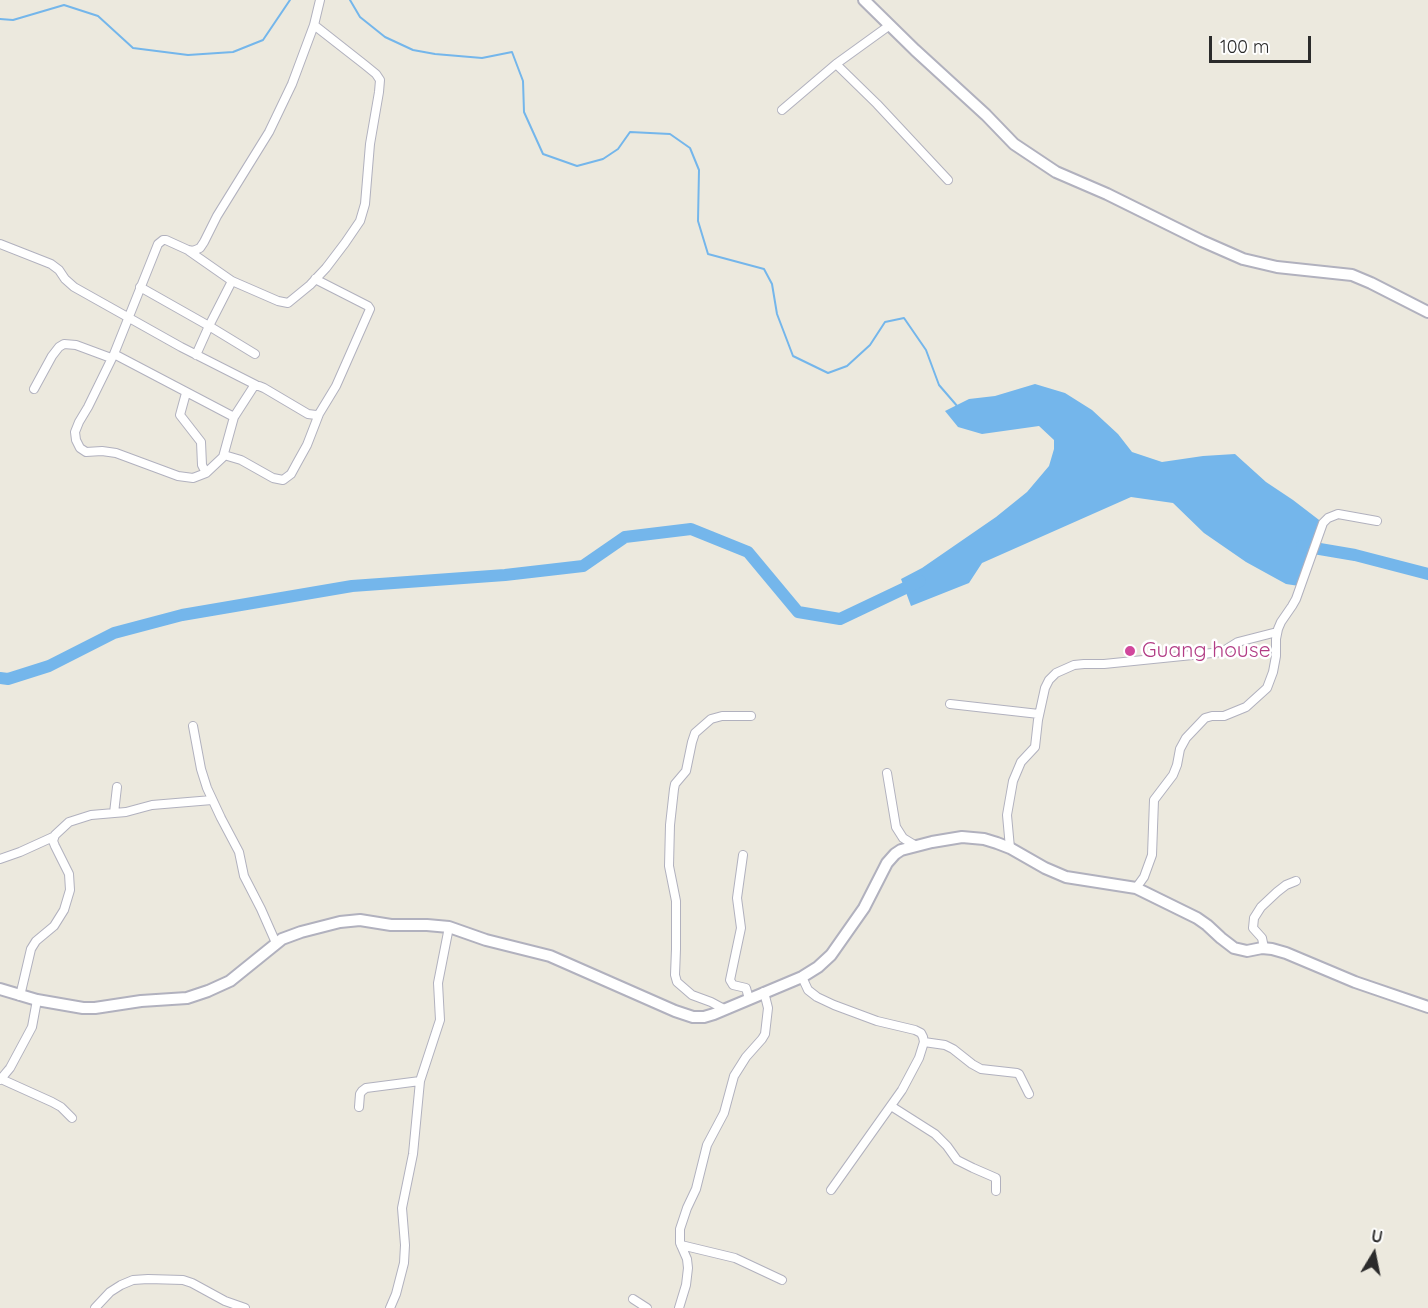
<!DOCTYPE html>
<style>
body{margin:0}
#map{position:relative;width:1428px;height:1308px;overflow:hidden;background:#ece9de;font-family:Quicksand,sans-serif}
canvas{display:block}
.north{position:absolute;left:1344px;top:1224px;width:60px;height:60px;-webkit-text-stroke:4px #fff;paint-order:stroke;rotate:10deg;font-size:16px;font-weight:700;line-height:24px;text-align:center;color:#2b2b2b}
.north::after{content:'';display:block;margin:auto;width:21px;height:27px;background:#2b2b2b;clip-path:polygon(50% 0,100% 100%,50% 72%,0 100%)}
.scale{position:absolute;left:1209px;top:36px;width:102px;height:27px;box-sizing:border-box;border:3px solid #2b2b2b;border-top:0;padding-left:8px;font-size:18px;line-height:21px;white-space:nowrap;color:#2b2b2b;-webkit-text-stroke:4px #fff;paint-order:stroke}
</style>
<div id="map">
<canvas width="1428" height="1308"></canvas>
<div class="north">U</div>
<div class="scale">100 m</div>
</div>
<script>
const ctx = document.querySelector('canvas').getContext('2d');
ctx.lineJoin = 'round';
function fill(path, color) { ctx.fillStyle = color; ctx.fill(path, 'evenodd'); }
const toPath = rows => new Path2D(rows.map(r => 'M' + r).join(''));
function strokePath(path, color, width, dash) { ctx.strokeStyle = color; ctx.lineWidth = width; ctx.lineCap = dash ? 'butt' : 'round'; ctx.setLineDash(dash || []); ctx.stroke(path); }
function write(font, color, halo, rows, align = 'center') {
  ctx.font = font + ' Quicksand,sans-serif'; ctx.lineWidth = 5; ctx.setLineDash([]); ctx.textBaseline = 'middle'; ctx.strokeStyle = halo; ctx.fillStyle = color; for (const [text, x, y, turn = 0] of rows) {
    ctx.save(); ctx.translate(x, y); ctx.rotate((+turn || 0) * Math.PI / 180); ctx.textAlign = isNaN(turn) ? turn : align; if (halo) ctx.strokeText(text, 0, 0); ctx.fillText(text, 0, 0); ctx.restore();
  }
}
fill(toPath([
 [1035,384,1065,393,1092,410,1118,434,1132,452,1162,462,1203,456,1235,454,1266,482,1293,500,1323,523,1299,586,1286,584,1246,562,1204,533,1173,503,1131,497,982,563,969,583,911,606,901,579,922,568,996,517,1027,492,1049,466,1054,449,1054,440,1039,426,982,434,958,427,945,411,969,399,995,396]
]), '#74b6eb');
strokePath(toPath([
 [350,0,360,17,385,37,413,50,435,54,482,58,512,52,523,81,524,112,543,154,577,166,603,159,618,149,630,132,670,134,690,148,699,170,698,221,708,254,764,269,772,284,777,314,793,356,828,373,847,366,870,345,885,322,904,318,926,350,939,385,958,407],
 [0,19,13,20,64,5,98,16,133,48,188,55,233,52,263,40,290,0]
]), '#74b6eb', 2);
strokePath(toPath([
 [1302,546,1355,555,1428,574],
 [0,678,8,679,49,666,114,633,182,615,352,586,505,575,583,566,625,537,691,529,748,552,798,612,840,619,920,581]
]), '#74b6eb', 12);
const street = toPath([
 [836,64,877,104,948,180],
 [782,110,836,64,890,25],
 [0,244,51,264,59,270,65,279,74,287,181,347,256,385],
 [189,251,232,281,278,301,288,303,310,285,326,268,345,243,360,221,365,204,370,144,379,92,380,80,376,74,365,65,314,25],
 [315,279,368,306,370,309,336,386,319,414,316,415,308,414,264,388,259,386,254,386,234,417,223,457,206,473,193,478,178,476,116,453,102,451,86,452,80,448,76,440,75,432,79,422,88,407,114,354,158,244,163,240,166,240,188,250,193,251,200,248,204,242,217,216,269,132,292,84,314,25,320,0],
 [140,287,209,326,255,354],
 [114,354,234,417],
 [196,355,209,326,232,281],
 [34,389,52,356,59,347,64,344,76,345,111,358],
 [186,393,180,415,201,442,202,465,206,473],
 [224,455,241,460,273,478,283,480,291,474,297,463,307,445,319,414],
 [950,704,1039,714],
 [193,726,201,769,207,788,221,818,239,852,244,876,261,909,276,943],
 [887,773,896,827,903,838,916,846],
 [114,813,117,787],
 [1010,848,1007,815,1013,781,1021,762,1035,747,1038,720,1045,688,1049,680,1056,673,1074,665,1084,664,1104,664,1222,652,1238,642,1277,632],
 [743,855,737,898,741,928,730,980,733,985,746,988,749,999],
 [0,859,20,852,53,837],
 [1136,888,1144,877,1152,855,1154,800,1173,775,1177,765,1180,749,1186,738,1205,718,1212,716,1224,716,1246,707,1267,688,1273,672,1276,656,1276,639,1278,629,1281,622,1292,606,1296,599,1323,523,1328,518,1338,514,1377,521],
 [1264,948,1262,938,1253,928,1254,918,1261,907,1277,892,1286,885,1296,881],
 [802,977,808,990,817,997,834,1005,877,1021,915,1030,921,1033,923,1037,924,1042,919,1058,902,1090,831,1190],
 [20,996,31,949,36,941,54,926,64,910,70,890,69,874,55,846,53,841,55,835,69,822,91,815,126,812,152,805,212,800],
 [724,1009,711,1002,692,995,677,982,675,975,676,949,676,901,669,866,670,825,674,789,675,784,686,771,692,742,695,733,711,719,722,716,751,716],
 [924,1042,945,1045,953,1049,972,1064,981,1069,1017,1073,1019,1074,1029,1094],
 [1,1079,52,1102,61,1107,72,1118],
 [0,1080,10,1068,32,1027,37,1000],
 [891,1106,935,1134,947,1146,957,1160,973,1168,996,1178,996,1191],
 [359,1107,360,1094,362,1091,366,1088,420,1081],
 [681,1245,735,1258,782,1280],
 [633,1299,647,1308],
 [95,1308,110,1292,121,1285,133,1280,148,1279,183,1280,192,1283,225,1301,245,1308],
 [390,1308,396,1294,404,1263,405,1245,402,1208,413,1154,420,1081,440,1020,438,983,449,927],
 [679,1308,686,1285,688,1268,687,1259,680,1243,680,1229,687,1208,696,1189,707,1145,724,1113,734,1076,746,1057,762,1039,765,1034,768,1008,764,992]
]);
const secondary = toPath([
 [864,0,915,50,986,115,1014,144,1056,172,1107,194,1202,241,1243,259,1277,267,1352,275,1371,283,1428,312],
 [0,989,37,1000,83,1008,95,1008,141,1001,187,998,208,991,230,981,282,939,301,932,340,922,360,920,391,925,427,925,449,927,486,940,550,956,675,1011,693,1017,704,1017,714,1014,802,977,818,967,831,955,864,908,887,863,895,854,901,850,932,842,962,837,984,839,997,843,1010,848,1045,868,1066,877,1136,888,1197,918,1207,925,1221,938,1234,948,1247,951,1262,948,1272,949,1286,953,1355,982,1428,1007]
]);
strokePath(street, '#b1b1be', 10);
strokePath(secondary, '#b1b1be', 14);
strokePath(street, '#fff', 8);
strokePath(secondary, '#fff', 10);
for (const [x, y, r, color] of [
 [1130,651,6,"#d1479c"]
]) { const dot = new Path2D(); dot.arc(x, y, r, 0, 2 * Math.PI); ctx.fillStyle = color; ctx.fill(dot); strokePath(dot, '#fff', 2); }
write('21px', '#b23c85', '#fff', [
 ["Guang house",1142,651]
], 'left');
</script>
